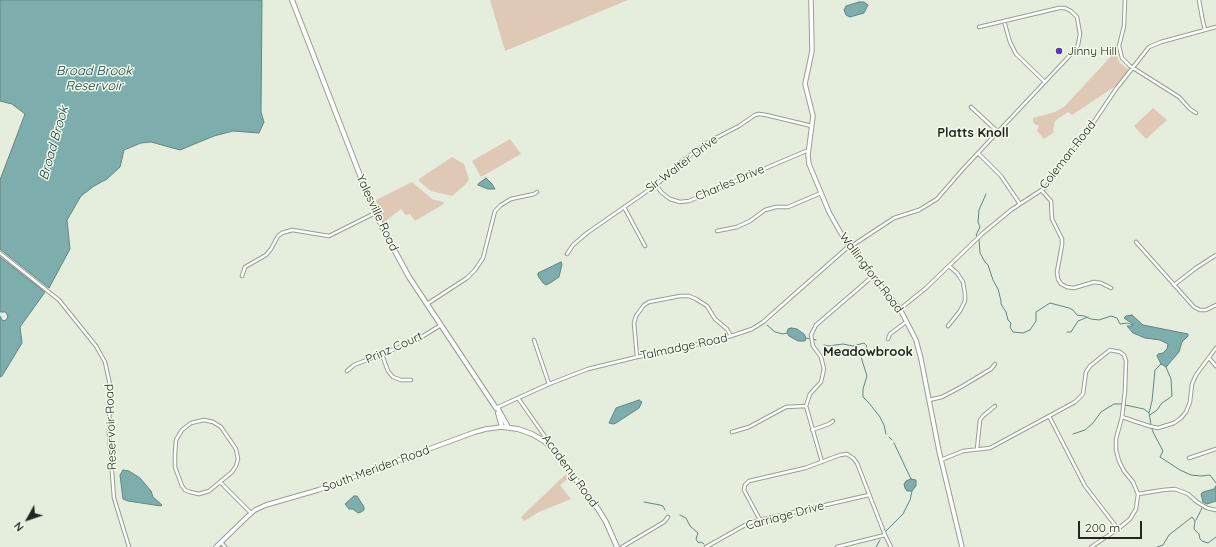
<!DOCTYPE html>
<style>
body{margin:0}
#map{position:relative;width:1216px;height:547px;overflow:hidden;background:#e5eedc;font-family:Quicksand,sans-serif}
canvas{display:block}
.north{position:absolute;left:8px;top:499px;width:40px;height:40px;-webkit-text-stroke:3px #f3fbea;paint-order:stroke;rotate:230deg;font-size:11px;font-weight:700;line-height:16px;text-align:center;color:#23261f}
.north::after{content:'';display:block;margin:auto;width:14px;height:18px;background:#23261f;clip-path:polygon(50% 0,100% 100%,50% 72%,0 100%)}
.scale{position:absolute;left:1078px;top:521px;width:64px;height:18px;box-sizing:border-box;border:2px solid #23261f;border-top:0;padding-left:5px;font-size:12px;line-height:14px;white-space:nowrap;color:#23261f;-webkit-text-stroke:3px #f3fbea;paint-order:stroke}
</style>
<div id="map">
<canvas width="1216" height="547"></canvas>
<div class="north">N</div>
<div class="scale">200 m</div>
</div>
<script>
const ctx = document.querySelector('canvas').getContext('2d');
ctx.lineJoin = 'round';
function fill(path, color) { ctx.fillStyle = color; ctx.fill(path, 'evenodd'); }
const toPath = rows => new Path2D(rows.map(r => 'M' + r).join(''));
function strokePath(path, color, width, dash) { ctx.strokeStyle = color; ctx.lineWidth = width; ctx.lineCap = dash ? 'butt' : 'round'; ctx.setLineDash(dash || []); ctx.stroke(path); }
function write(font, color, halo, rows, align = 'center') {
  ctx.font = font + ' Quicksand,sans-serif'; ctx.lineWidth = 3; ctx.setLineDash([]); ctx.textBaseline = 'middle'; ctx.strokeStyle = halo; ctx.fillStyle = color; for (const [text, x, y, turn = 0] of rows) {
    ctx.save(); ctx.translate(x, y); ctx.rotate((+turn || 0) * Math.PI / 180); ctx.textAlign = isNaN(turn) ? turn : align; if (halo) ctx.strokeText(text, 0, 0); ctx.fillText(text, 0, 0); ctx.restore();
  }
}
fill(toPath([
 [490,0,628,0,505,51],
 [1115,52,1120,63,1129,70,1117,85,1072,115,1068,112,1055,121,1053,130,1054,132,1044,139,1037,131,1039,125,1036,125,1033,122,1033,118,1055,112,1064,107],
 [1153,108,1167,120,1146,139,1134,126],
 [510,139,521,154,481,177,472,161],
 [452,157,464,164,469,179,466,184,452,196,431,191,419,181,419,179],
 [412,182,432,199,443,202,444,204,415,221,410,214,406,215,401,209,383,223,378,211,380,209,376,201,376,200],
 [567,473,570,477,560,485,571,499,539,512,524,521,521,517]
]), '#dfc8b5');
const water = toPath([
 [0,0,262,0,261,112,264,122,259,133,233,131,214,136,180,150,151,142,141,143,124,150,120,167,107,179,94,186,81,196,67,220,70,249,49,288,0,249,0,180,25,114,12,104,0,101,0,0],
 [859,2,864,2,868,5,864,13,850,17,846,15,844,10,846,6,859,2],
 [486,178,492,184,495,189,488,189,478,185,478,184,486,178],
 [0,257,45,292,20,327,22,343,2,376,0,377,0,316,2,320,5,321,8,317,6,312,0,312,0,257],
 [561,262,562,264,559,277,550,283,546,285,543,283,538,276,538,273,561,262],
 [1132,315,1143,325,1188,334,1188,336,1182,342,1179,352,1166,367,1161,364,1157,356,1158,354,1163,353,1167,349,1168,344,1160,340,1145,338,1133,333,1127,326,1132,326,1133,324,1124,318,1126,316,1132,315],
 [791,328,797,329,804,334,806,338,805,341,798,341,789,336,787,333,788,329,791,328],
 [639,400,642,402,639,408,616,423,613,424,609,423,616,408,639,400],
 [123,470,129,471,140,478,151,491,153,497,162,505,161,506,128,501,123,499,120,475,123,470],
 [911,479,916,480,916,486,912,491,907,491,905,488,904,484,906,481,911,479],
 [1216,486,1216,501,1207,504,1203,502,1201,494,1203,492,1214,489,1216,486],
 [354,496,357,496,364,507,364,510,361,512,358,513,353,509,349,509,345,504,354,496]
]);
fill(water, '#7daead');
strokePath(water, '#628582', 1);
strokePath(toPath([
 [977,236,976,235,980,227,978,222,979,210,986,194],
 [979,239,980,253,985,262,988,265,993,280,998,289,1001,301,1001,304,1006,312,1008,320,1011,323,1010,327,1013,332,1023,333,1030,330,1036,321,1036,312,1050,303,1069,308,1073,310,1077,315,1084,316,1091,319,1099,320,1111,316,1117,318,1120,324,1128,323,1133,325],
 [767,325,775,332,783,334,787,333],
 [1067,332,1071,332,1078,321,1088,317],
 [806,338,810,339],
 [813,339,816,340],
 [824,345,828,346,843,344,853,346,864,343,867,346,861,357,867,376,863,389,863,397,869,403,880,417,884,425,886,434],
 [1125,405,1144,409,1149,413],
 [1150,415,1157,410,1162,403,1168,399,1172,396,1171,379,1166,367],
 [1151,425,1149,413,1152,401,1155,370,1161,364],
 [1152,429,1154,434,1163,451,1160,457,1180,470,1191,475,1201,476,1210,475,1216,483],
 [1073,434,1085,430,1093,423,1101,412,1114,404,1122,404],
 [889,437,892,440],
 [894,443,911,479],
 [644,502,660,505,663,506,665,510],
 [680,515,686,518,690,526,698,533,696,539,697,541,699,543,701,542,704,544],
 [1196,520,1202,508],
 [885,532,903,514,910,500,912,491],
 [876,547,880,540],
 [1157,547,1163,545,1169,535,1192,517,1195,521,1194,529,1199,534,1200,539,1202,541,1208,543,1216,537]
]), '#628582', 1);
const street = toPath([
 [1125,0,1124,26,1119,46,1122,58,1130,66,1179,97,1190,109,1196,113],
 [1199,0,1202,17,1205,30],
 [1004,21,1010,42,1016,54,1045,82],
 [971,107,998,132],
 [978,153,1001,176,1020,204],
 [656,185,662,193,670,199,680,202,689,201,806,151,808,151],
 [1042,191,1051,201,1052,219,1062,239,1062,245,1057,272,1058,279,1061,284,1067,287,1074,288,1094,282,1101,283,1111,288],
 [624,207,645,246],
 [717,231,737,227,750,221,765,210,776,207,788,207,821,193],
 [1136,242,1194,307,1200,310,1206,310,1216,305],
 [850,247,894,218,919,210,937,199,963,169,1074,51,1078,45,1080,34,1077,17,1071,11,1065,8,1059,8,979,27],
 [0,253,59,300,96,346,105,362,110,385,109,434,114,498,129,547],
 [567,254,573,245,587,233,656,185,681,162,708,142,739,126,755,115,759,114,766,115,812,126],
 [242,276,245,267,266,255,271,249,278,236,282,233,292,230,329,236,375,213],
 [1174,285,1196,268,1216,255],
 [427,304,467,278,475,270,483,258,495,211,501,205,511,199,534,194,537,192],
 [900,309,926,288,982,234,1011,210,1046,187,1085,135,1116,89,1149,47,1161,42,1216,27],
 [948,326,960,311,965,301,965,294,963,282,957,273,949,266],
 [888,339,890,334,906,322],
 [534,340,549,384],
 [382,355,388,371,393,377,401,380,411,380],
 [637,357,634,323,636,316,644,305,649,302,680,296,689,296,696,299,707,306,715,319,727,329,731,336],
 [1209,358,1216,366],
 [347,371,354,365,415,341,441,325],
 [518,398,546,438,548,443],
 [929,400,942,397,961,387,991,369,995,364],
 [496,408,549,384,588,369,637,357,678,349,731,336,752,329,763,322,849,246],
 [1049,416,1085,486,1118,529],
 [1122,417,1149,426,1158,428,1174,423,1181,418,1186,412,1190,402,1192,384,1196,375,1216,348],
 [204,420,213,422,221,427,236,449,238,459,236,466,232,472,209,491,199,494,190,492,185,490,182,486,175,467,175,454,176,440,182,430,191,423,204,420],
 [812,430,829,424,833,421],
 [732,432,749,427,786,407,806,406],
 [977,449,980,420,983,416,995,406],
 [1189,458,1216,449],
 [941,460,963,451,990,448,1075,402,1083,394,1086,372,1090,366,1110,350,1120,352,1124,355,1126,361,1125,391,1122,417,1116,439,1116,450,1119,461,1124,471,1133,482,1138,494,1136,509,1130,519,1118,529,1091,547],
 [822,462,806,406,810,394,821,382,824,369,821,357,813,346,811,335,816,325,873,276],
 [220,482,251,513],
 [1138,494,1163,490,1175,489,1188,494,1197,502,1207,508,1216,510],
 [760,520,744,490,745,485,749,481,805,468,840,455,847,454,853,458,857,463,885,535,891,547],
 [221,542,225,547],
 [622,547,664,522,668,517],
 [706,547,747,524,760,520,869,495],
 [837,547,885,535]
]);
const secondary = toPath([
 [811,0,812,51,805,84,813,116,808,155,809,164,829,212,839,230,853,252,900,309,916,340,921,359,939,451,962,547],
 [216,547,247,517,255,510,266,505,318,490,475,432,486,429,502,427]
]);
const primary = toPath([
 [292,0,363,183,383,229,409,277,496,408,498,409,508,427],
 [498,413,502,427,518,429,532,434,544,441,552,448,598,509,606,522,617,547]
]);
strokePath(street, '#979f8e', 4.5);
strokePath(secondary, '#979f8e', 5.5);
strokePath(primary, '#979f8e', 6);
strokePath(street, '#fff', 2.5);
strokePath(secondary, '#fff', 3.5);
strokePath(primary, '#fff', 4);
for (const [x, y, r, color] of [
 [1059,51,4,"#5d38b0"]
]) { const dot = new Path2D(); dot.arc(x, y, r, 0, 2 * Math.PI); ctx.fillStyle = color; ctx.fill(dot); strokePath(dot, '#f3fbea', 1.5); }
write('12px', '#23261f', '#f3fbea', [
 ["Jinny Hill",1067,51]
], 'left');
write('12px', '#23261f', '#f3fbea', [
 ["Coleman Road",1068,155,-52],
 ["Sir Walter Drive",682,164,-37],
 ["Charles Drive",730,183,-23],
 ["Yalesville Road",377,213,65],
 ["Wallingford Road",871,273,53],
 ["Talmadge Road",684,347,-12],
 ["Prinz Court",394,348,-24],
 ["Reservoir Road",111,427,-92],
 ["South Meriden Road",376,469,-20],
 ["Academy Road",570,471,54],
 ["Carriage Drive",785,516,-15]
]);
write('italic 13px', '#124040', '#f3fbea', [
 ["Broad Brook",94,71],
 ["Reservoir",94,86],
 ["Broad Brook",54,143,-74]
]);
write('bold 13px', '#23261f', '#f3fbea', [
 ["Platts Knoll",973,133],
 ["Meadowbrook",868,352]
]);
</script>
